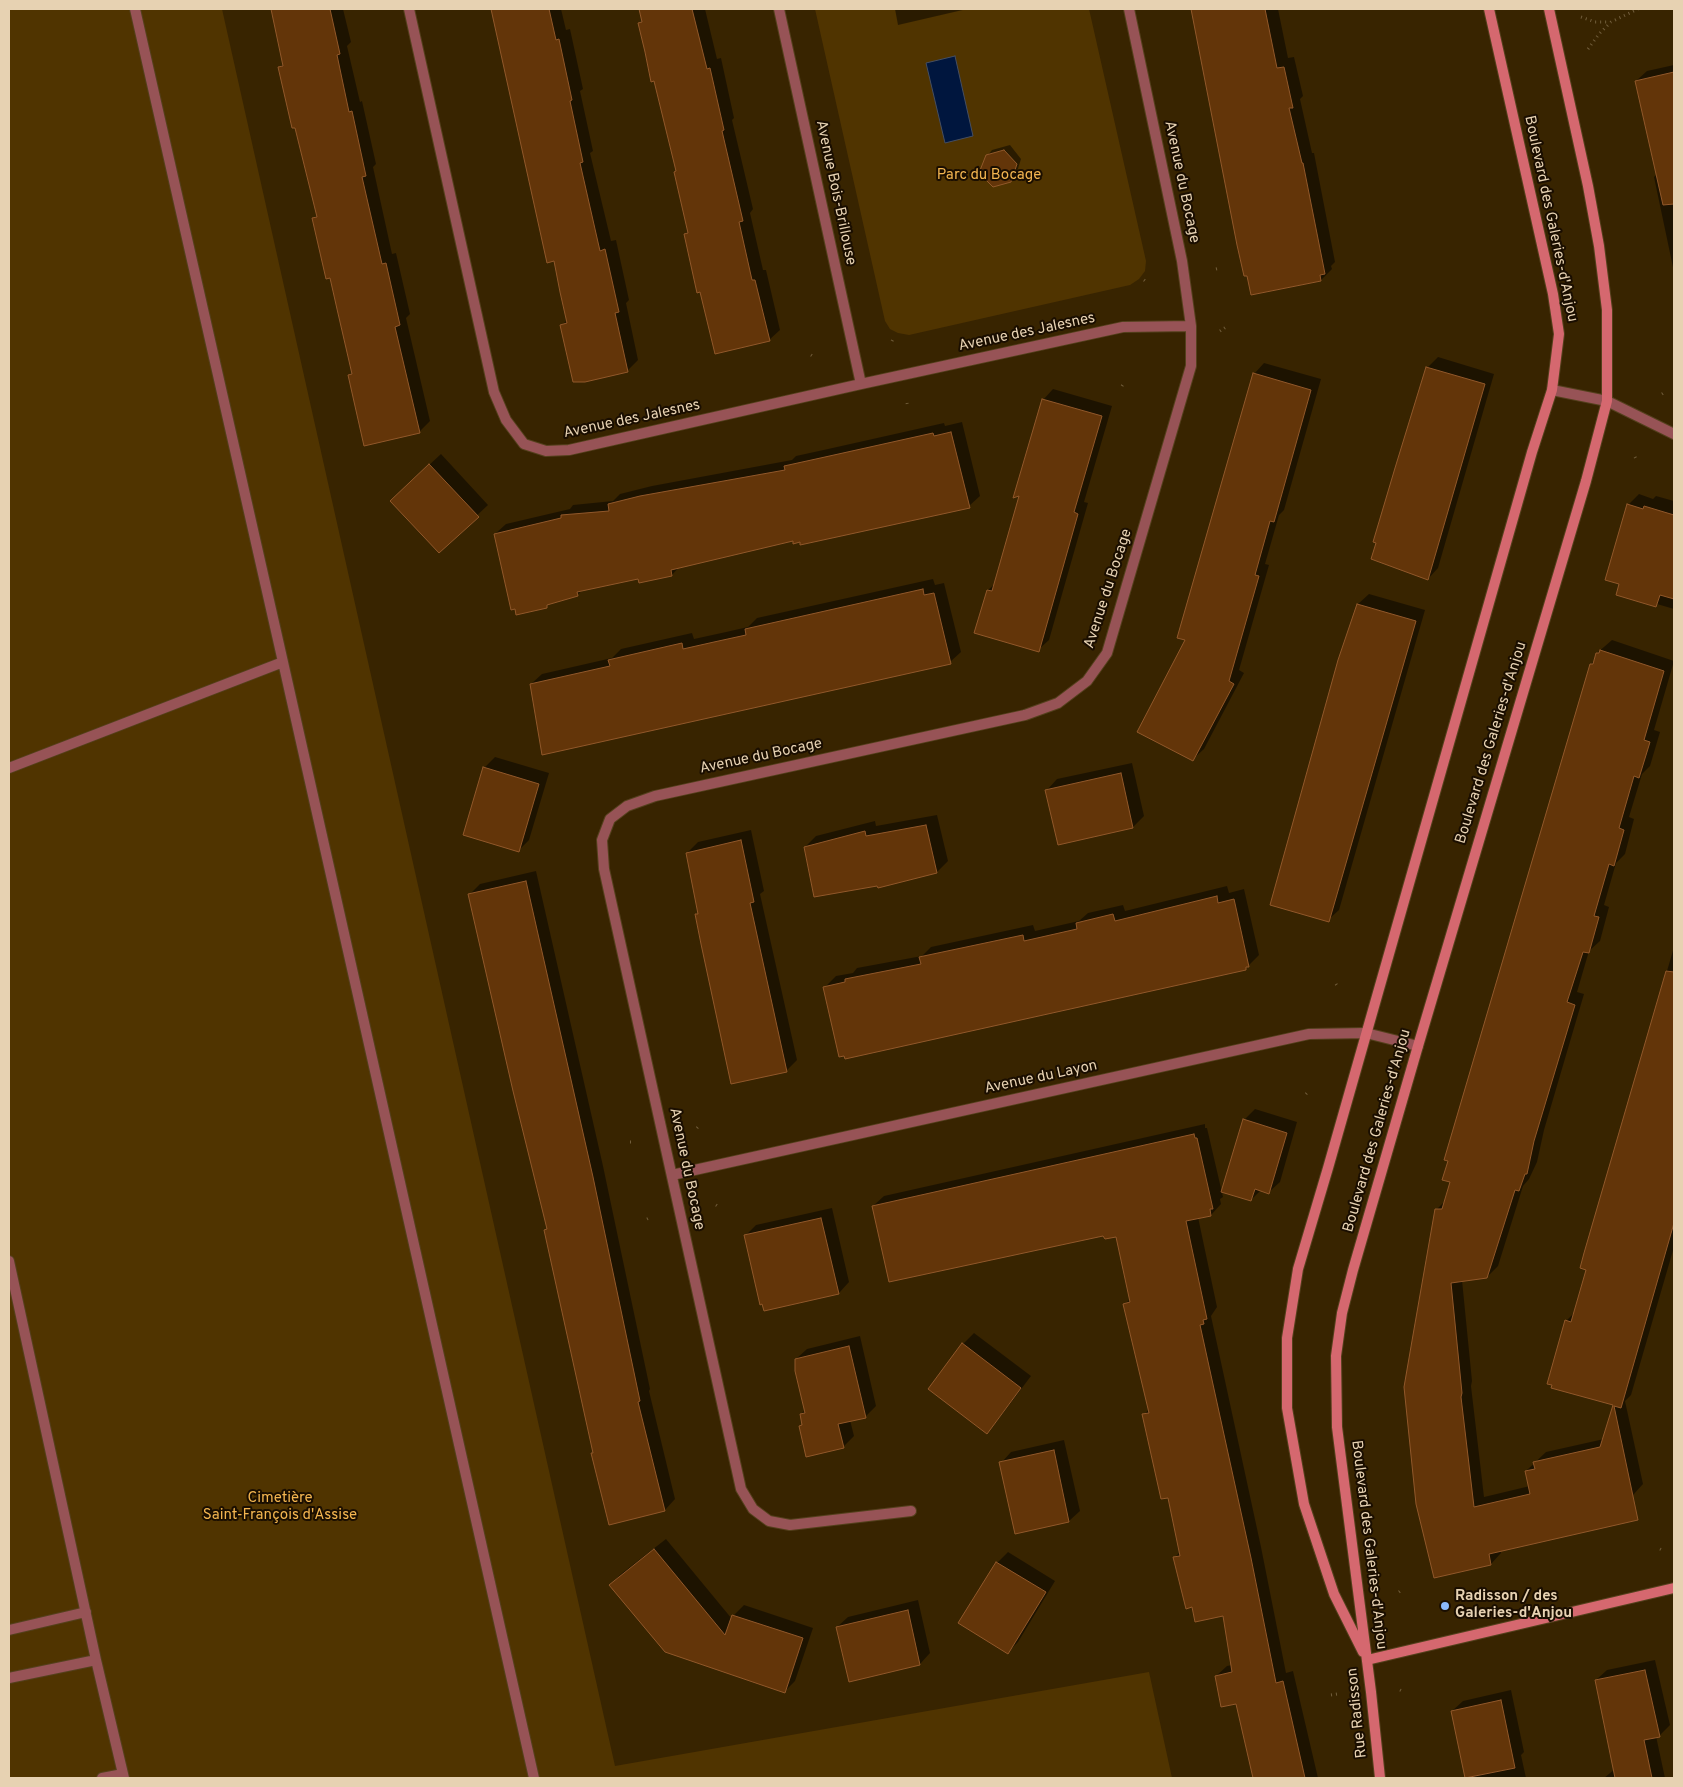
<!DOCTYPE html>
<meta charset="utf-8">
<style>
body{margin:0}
#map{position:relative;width:1683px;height:1787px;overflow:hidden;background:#382400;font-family:Overpass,sans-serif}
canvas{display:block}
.frame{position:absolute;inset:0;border:10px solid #e7d2b2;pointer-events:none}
</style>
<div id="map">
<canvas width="1683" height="1787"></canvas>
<div class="frame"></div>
</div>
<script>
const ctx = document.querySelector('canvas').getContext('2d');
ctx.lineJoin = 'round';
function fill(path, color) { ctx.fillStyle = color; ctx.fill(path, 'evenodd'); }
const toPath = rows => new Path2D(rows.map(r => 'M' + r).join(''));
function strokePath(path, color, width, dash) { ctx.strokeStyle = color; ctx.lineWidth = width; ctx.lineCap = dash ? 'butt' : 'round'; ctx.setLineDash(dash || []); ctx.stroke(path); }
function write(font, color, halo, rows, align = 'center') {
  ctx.font = font + ' Overpass,sans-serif'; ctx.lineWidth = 4; ctx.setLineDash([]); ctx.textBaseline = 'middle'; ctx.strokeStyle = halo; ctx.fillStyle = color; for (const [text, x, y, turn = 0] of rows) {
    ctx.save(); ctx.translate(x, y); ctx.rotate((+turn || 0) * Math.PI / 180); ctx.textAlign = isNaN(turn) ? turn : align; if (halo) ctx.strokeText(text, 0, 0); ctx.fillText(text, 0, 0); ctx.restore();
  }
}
fill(toPath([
 [9,9,222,9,615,1766,1149,1672,1172,1778,9,1778],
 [815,9,1089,9,1146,261,1145,271,1139,279,1130,285,909,335,898,333,890,329,885,321]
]), '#503400');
const water = toPath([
 [955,56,973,136,945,143,926,63,955,56]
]);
fill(water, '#00163e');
strokePath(water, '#454e61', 1);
fill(toPath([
 [271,9,343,9,351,42,347,46,360,102,362,101,376,164,373,167,392,254,396,253,410,314,406,318,430,421,419,432,349,375,353,372,331,277,314,218,317,215,280,67,284,63],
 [492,9,561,9,566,30,570,29,583,89,580,91,593,151,590,153,611,241,616,240,629,300,626,303,638,360,627,371,562,325,568,319,554,260,548,261],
 [640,9,705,9,717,59,721,58,734,118,732,120,753,209,750,213,763,270,766,270,780,330,769,340,685,235,688,231,677,171,640,23,643,20],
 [895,9,967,9,898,25],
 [1193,9,1278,9,1288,58,1294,57,1303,96,1300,99,1312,153,1314,153,1335,262,1331,266,1332,269,1321,280,1252,294],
 [1674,65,1674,272,1654,177,1657,174,1636,81,1647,71],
 [1010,145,1021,159,1016,175,1011,181,987,156,992,150],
 [1438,357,1494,374,1438,568,1428,579,1427,368],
 [1264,363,1321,379,1284,510,1279,515,1265,564,1269,565,1239,670,1244,673,1204,749,1193,759,1187,639,1254,374],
 [1053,389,1112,406,1084,502,1088,503,1049,640,1038,650,988,590,996,583,1020,494,1043,400],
 [962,422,980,496,969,506,801,541,794,539,680,566,672,575,639,577,584,589,577,595,550,603,546,607,495,534,506,524,570,509,573,505,613,501,620,494,652,486,792,460,796,456,828,449,944,423,945,426],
 [441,454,488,505,439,551,402,490],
 [1639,494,1653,499,1656,496,1674,501,1674,609,1657,604,1656,606,1621,583,1628,505],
 [933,579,935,585,944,583,961,652,950,662,531,684,542,674,612,658,621,649,692,633,694,639,726,632,748,627,757,618],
 [1369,594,1425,610,1339,910,1328,920,1358,604],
 [1612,640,1674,661,1654,730,1660,732,1650,766,1642,774,1629,817,1634,819,1625,854,1616,863,1604,905,1609,907,1600,941,1589,951,1577,992,1584,994,1544,1130,1537,1162,1529,1179,1523,1186,1498,1266,1487,1277,1462,1280,1472,1381,1471,1386,1484,1497,1530,1486,1526,1471,1546,1452,1604,1439,1615,1405,1566,1321,1575,1312,1587,1269,1585,1253,1674,947,1674,1247,1631,1395,1625,1401,1643,1484,1633,1495,1501,1550,1501,1553,1491,1564,1435,1577,1436,1210,1446,1200,1591,664,1595,660,1597,653],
 [495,757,549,773,529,840,519,850,484,768],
 [1132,763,1144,816,1133,827,1059,843,1047,790,1057,779],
 [937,815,948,861,937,872,879,887,878,884,805,847,816,836,875,821,876,826],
 [751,830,764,891,760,894,797,1060,787,1070,697,915,699,913,687,853,698,842],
 [536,871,603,1166,650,1389,649,1391,675,1499,665,1510,593,1453,594,1451,548,1228,469,895,480,884],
 [1227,886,1229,893,1244,889,1259,955,1246,968,825,987,836,976,853,973,857,968,922,956,931,947,1033,925,1035,931,1079,921,1088,913,1123,905,1125,911],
 [1255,1109,1297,1122,1280,1182,1269,1192,1261,1190,1251,1200,1244,1120],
 [1205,1124,1205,1128,1207,1128,1223,1197,1220,1199,1221,1204,1211,1215,1198,1217,1217,1307,1211,1316,1261,1547,1286,1673,1293,1671,1318,1778,1254,1778,1237,1703,1216,1676,1227,1666,1232,1665,1224,1614,1192,1606,1175,1557,1180,1552,1168,1496,1144,1415,1149,1409,1125,1304,1131,1298,1117,1235,873,1206,884,1196],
 [832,1208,849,1282,839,1293,746,1235,756,1225],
 [974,1333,1031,1376,997,1421,986,1432,929,1389,963,1344],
 [860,1336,876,1406,865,1417,850,1420,854,1436,843,1447,801,1426,803,1424,801,1414,806,1409,796,1359,807,1349],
 [1064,1440,1080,1511,1069,1521,1001,1463,1011,1452],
 [666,1539,732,1619,734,1615,744,1605,813,1628,795,1681,785,1691,610,1585,621,1574],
 [1008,1552,1055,1581,1018,1642,1008,1652,960,1623,997,1563],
 [918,1600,930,1653,920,1664,837,1627,848,1617],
 [1655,1660,1670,1725,1659,1736,1656,1736,1665,1778,1604,1778,1615,1769,1596,1680,1607,1670],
 [1511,1690,1524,1752,1521,1755,1526,1778,1467,1778,1452,1711,1463,1701]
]), '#0007');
const building = toPath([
 [271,9,330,9,340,54,337,55,349,112,352,111,366,176,362,177,382,264,386,263,400,325,395,327,420,433,364,446,348,375,352,374,337,309,330,278,326,279,312,218,317,217,295,128,292,128,278,67,283,66,271,9],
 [491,9,549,9,556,40,559,39,572,100,570,101,583,162,580,163,600,251,605,249,619,312,615,313,628,372,585,382,573,382,560,325,567,323,560,292,554,261,547,263,491,9],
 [639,9,692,9,707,69,710,68,724,130,722,131,743,221,739,222,752,280,755,280,770,341,715,354,700,292,697,293,684,234,688,233,674,172,676,171,654,81,651,82,645,52,638,23,642,22,639,9],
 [1191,9,1265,9,1277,68,1284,67,1293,108,1289,108,1302,163,1303,163,1325,274,1320,275,1321,281,1251,295,1247,276,1244,276,1237,245,1191,9],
 [1674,72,1674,204,1663,205,1635,81,1674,72],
 [1004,150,1017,164,1011,182,993,187,979,173,986,155,1004,150],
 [1426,367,1485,384,1428,580,1371,559,1376,543,1373,542,1395,468,1426,367],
 [1253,373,1311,390,1274,522,1270,521,1255,575,1259,576,1229,681,1234,684,1193,761,1137,732,1185,640,1177,638,1253,373],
 [1042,399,1102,416,1074,512,1078,514,1039,652,974,633,987,590,992,591,1019,496,1013,498,1042,399],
 [951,432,970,508,800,545,800,542,793,544,793,541,671,570,672,576,639,583,638,579,577,592,578,596,547,605,547,608,516,615,515,609,511,610,494,534,561,518,561,515,609,511,608,504,640,496,785,470,784,466,816,459,933,433,934,436,951,432],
 [429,464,479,517,439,553,390,501,429,464],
 [1627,504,1643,509,1644,506,1674,515,1674,599,1660,595,1656,607,1616,595,1619,584,1605,580,1627,504],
 [923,589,924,595,934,593,951,664,542,755,530,684,610,666,608,660,682,643,683,649,714,642,746,635,745,629,923,589],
 [1357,604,1416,621,1329,922,1270,905,1338,660,1357,604],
 [1600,650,1664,671,1644,740,1650,742,1639,778,1634,776,1619,828,1624,830,1614,866,1609,864,1594,916,1599,917,1589,953,1583,952,1567,1002,1575,1005,1534,1141,1527,1174,1525,1174,1519,1191,1515,1190,1487,1278,1451,1283,1462,1393,1461,1397,1474,1507,1530,1494,1525,1471,1535,1469,1533,1462,1600,1447,1613,1405,1551,1388,1552,1385,1547,1384,1565,1320,1571,1322,1586,1270,1580,1268,1584,1253,1666,971,1674,972,1674,1223,1621,1408,1614,1406,1638,1520,1489,1554,1491,1565,1434,1578,1416,1504,1404,1387,1413,1335,1435,1209,1442,1209,1450,1182,1442,1180,1448,1161,1444,1160,1590,664,1593,664,1596,653,1599,653,1600,650],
 [483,767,539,784,519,852,463,835,483,767],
 [1121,773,1133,828,1058,845,1045,790,1121,773],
 [926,825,937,873,878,888,877,886,814,897,804,847,865,831,866,836,926,825],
 [741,840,754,902,750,903,787,1072,731,1084,701,944,695,914,698,914,686,853,741,840],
 [526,881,593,1177,640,1401,638,1402,665,1511,609,1525,591,1453,593,1453,544,1230,547,1229,513,1091,468,894,526,881],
 [1217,896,1218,903,1234,899,1249,967,1246,967,1246,970,845,1059,844,1056,839,1057,823,987,845,982,845,979,921,964,919,957,1023,935,1024,941,1077,929,1076,923,1113,914,1115,921,1217,896],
 [1243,1119,1287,1133,1269,1194,1255,1189,1251,1201,1221,1192,1243,1119],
 [1194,1134,1195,1138,1197,1138,1213,1209,1210,1209,1211,1216,1186,1221,1207,1319,1203,1320,1204,1324,1200,1325,1251,1558,1276,1683,1283,1681,1305,1778,1253,1778,1236,1704,1221,1707,1215,1676,1232,1672,1223,1616,1195,1622,1192,1607,1186,1609,1173,1557,1180,1556,1168,1498,1161,1499,1142,1414,1149,1413,1123,1304,1130,1302,1116,1237,1105,1239,1103,1236,889,1282,872,1206,1194,1134],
 [821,1218,839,1294,764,1311,762,1304,760,1305,744,1235,821,1218],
 [962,1343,1021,1388,987,1434,928,1389,962,1343],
 [849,1346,866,1418,838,1424,844,1448,806,1457,799,1426,802,1425,800,1414,805,1413,795,1371,795,1359,849,1346],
 [1054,1450,1069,1522,1015,1534,999,1462,1054,1450],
 [654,1549,725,1635,732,1615,803,1638,785,1693,665,1652,609,1585,654,1549],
 [996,1562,1046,1592,1008,1654,958,1623,996,1562],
 [908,1610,920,1665,849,1682,836,1627,908,1610],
 [1645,1670,1660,1737,1644,1740,1652,1778,1615,1778,1595,1680,1645,1670],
 [1501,1700,1515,1768,1465,1778,1451,1711,1501,1700]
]);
fill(building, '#633509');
strokePath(building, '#91582a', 1);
const lane = toPath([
 [283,662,534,1778],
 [9,768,283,662,135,9],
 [9,1261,96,1660,124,1778],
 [9,1630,86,1612],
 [9,1678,96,1660],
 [102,1778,123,1774]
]);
const street = toPath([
 [409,9,494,392,506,420,524,444,546,451,569,450,861,384,1123,327,1191,326],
 [779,9,861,384],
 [1552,390,1607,401,1674,434],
 [672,1175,1309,1034,1366,1033,1418,1046],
 [911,1511,790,1525,769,1521,753,1509,741,1489,604,869,602,840,610,819,627,806,655,796,1025,715,1058,703,1087,681,1107,653,1191,366,1191,326,1182,261,1129,9]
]);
const secondary = toPath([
 [1363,1652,1334,1594,1304,1504,1287,1408,1287,1338,1298,1269,1328,1168,1532,452,1552,390,1559,334,1553,294,1489,9],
 [1367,1660,1674,1588],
 [1380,1778,1371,1692,1337,1427,1336,1356,1342,1313,1353,1270,1418,1046,1586,481,1607,401,1607,310,1599,246,1588,186,1549,9]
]);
strokePath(lane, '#54401c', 12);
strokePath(street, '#54401c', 12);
strokePath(secondary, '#54401c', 12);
strokePath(toPath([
 [1581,17,1595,22,1610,22],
 [1588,49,1599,34,1611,22,1638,9],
 [1216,269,1220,268],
 [1144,280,1148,283],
 [1220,331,1226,327],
 [892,341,894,337],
 [811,355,814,357],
 [1122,386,1124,383],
 [1662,394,1665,392],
 [907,403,908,407],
 [1635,457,1637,461],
 [1336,984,1338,987],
 [1306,1094,1308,1092],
 [697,1128,700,1125],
 [630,1142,633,1142],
 [716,1205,719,1207],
 [647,1219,649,1218],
 [1660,1549,1664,1551],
 [1399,1592,1403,1589],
 [1400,1690,1404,1692],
 [1331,1695,1337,1694]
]), '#725e3b', 3, [1, 4]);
strokePath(lane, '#975356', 10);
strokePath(street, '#975356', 10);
strokePath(secondary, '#d5686f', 10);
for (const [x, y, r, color] of [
 [1445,1606,5,"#8bb9fc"]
]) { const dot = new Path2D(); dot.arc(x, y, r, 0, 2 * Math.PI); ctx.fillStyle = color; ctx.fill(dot); strokePath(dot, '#1a0e00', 2); }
write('15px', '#f3b54f', '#1a0e00', [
 ["Parc du Bocage",989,176],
 ["Cimetière",280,1499],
 ["Saint-François d'Assise",280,1516]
]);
write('15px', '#e7d2b2', '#1a0e00', [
 ["Avenue du Bocage",1181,182,78],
 ["Avenue Bois-Brillouse",835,193,78],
 ["Boulevard des Galeries-d'Anjou",1550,219,78],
 ["Avenue des Jalesnes",1027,333,-12],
 ["Avenue des Jalesnes",632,420,-12],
 ["Avenue du Bocage",1109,589,-72],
 ["Boulevard des Galeries-d'Anjou",1492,743,-73],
 ["Avenue du Bocage",761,757,-12],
 ["Avenue du Layon",1041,1078,-12],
 ["Boulevard des Galeries-d'Anjou",1378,1131,-74],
 ["Avenue du Bocage",686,1169,78],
 ["Boulevard des Galeries-d'Anjou",1368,1545,83],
 ["Rue Radisson",1358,1713,-96]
]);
write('bold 15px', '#e7d2b2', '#1a0e00', [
 ["Radisson / des",1455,1597],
 ["Galeries-d'Anjou",1455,1614]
], 'left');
</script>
